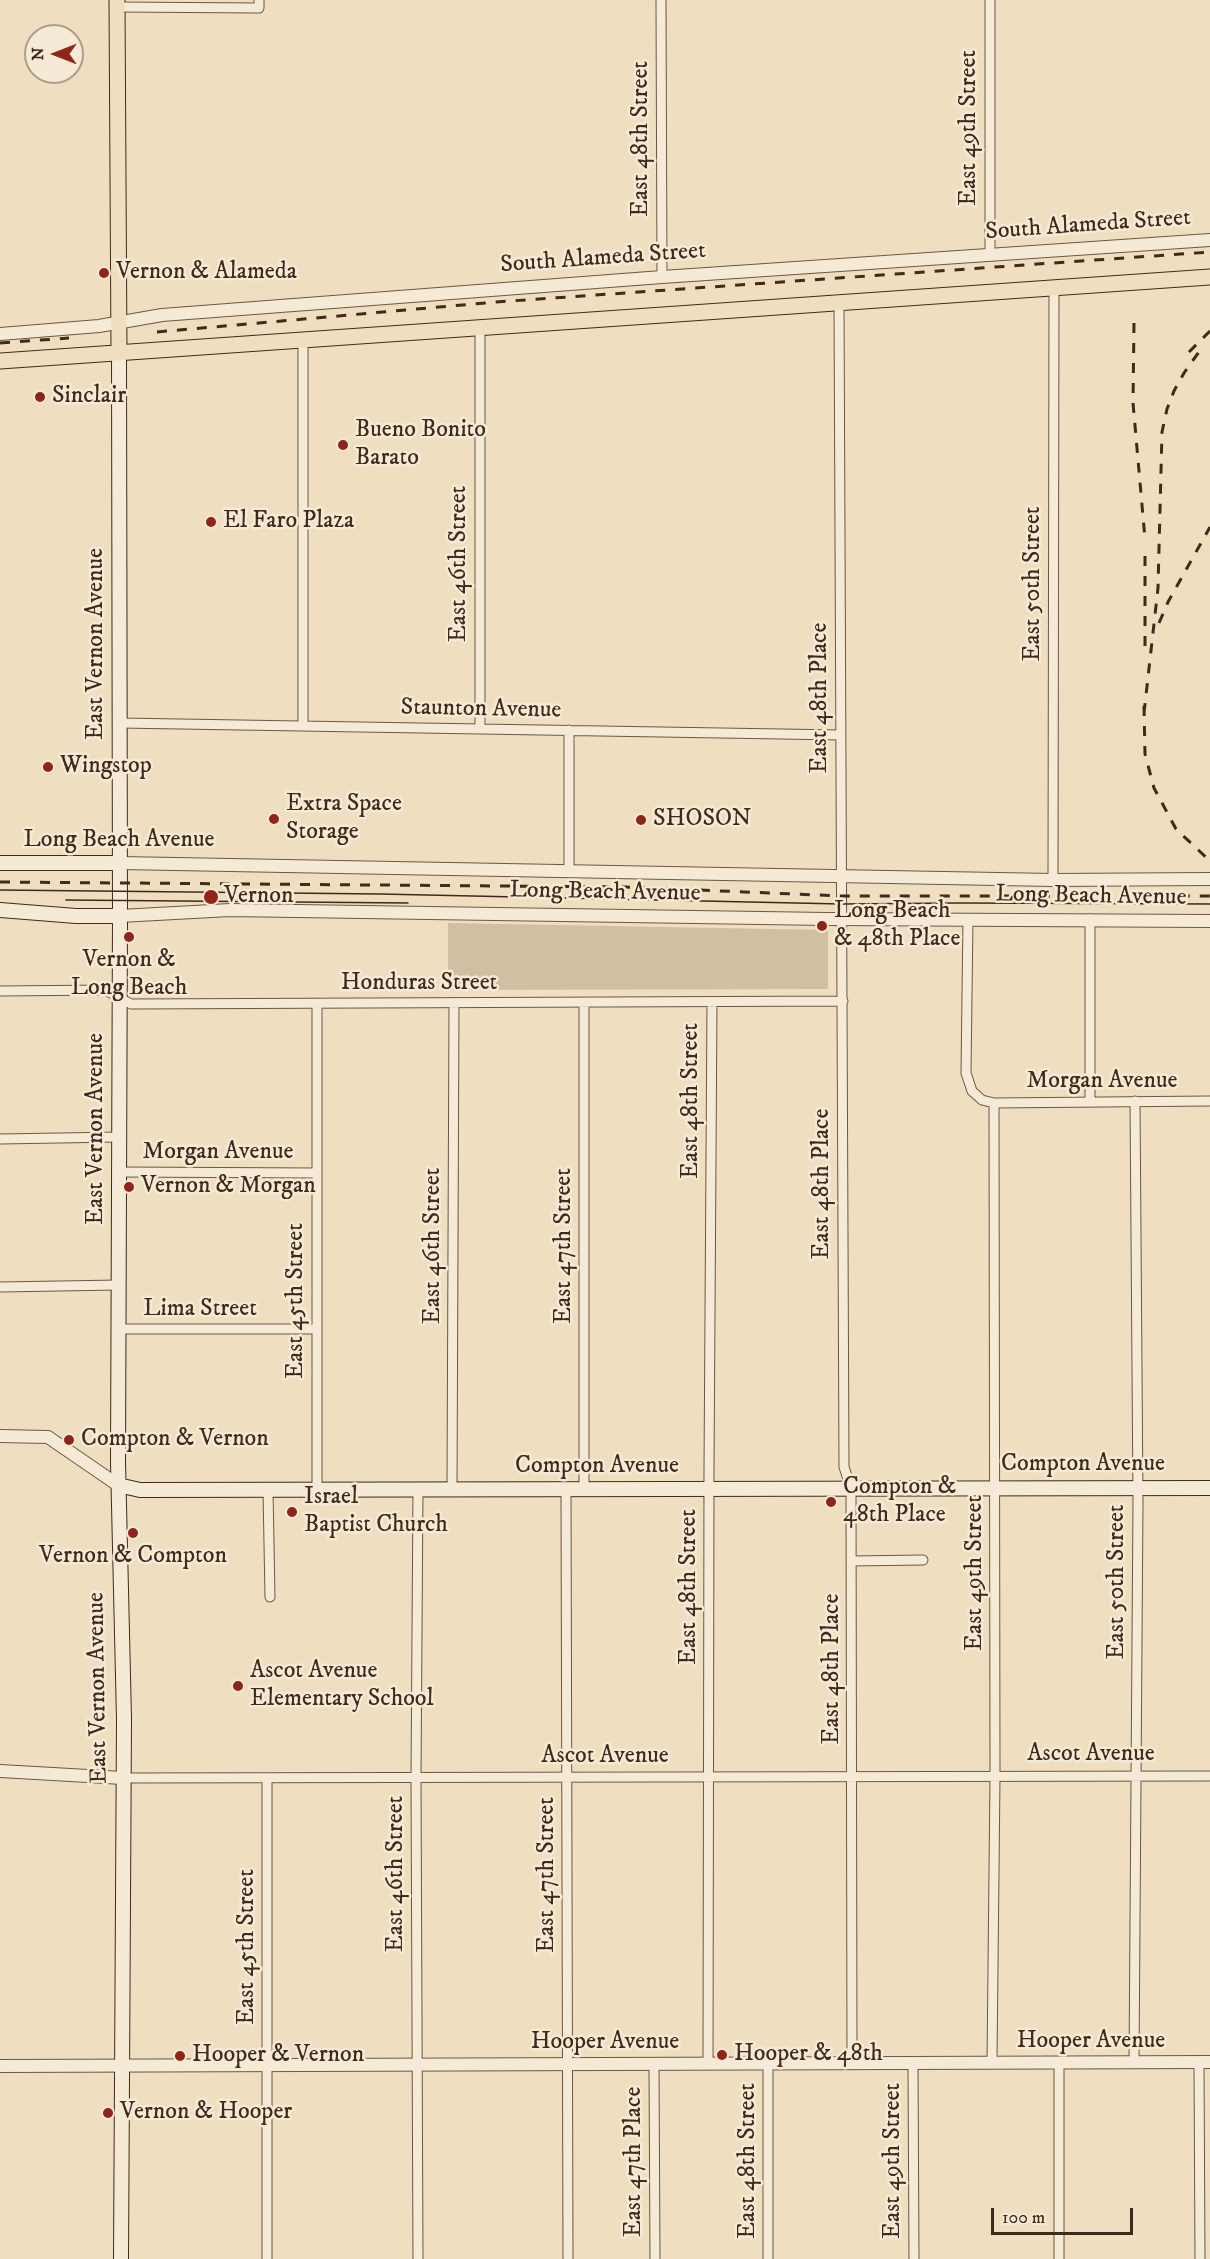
<!DOCTYPE html>
<style>
body{margin:0}
#map{position:relative;width:1210px;height:2259px;overflow:hidden;background:#efdebf;font-family:"IM FELL DW Pica",serif}
canvas{display:block}
.north{position:absolute;left:24px;top:24px;width:60px;height:60px;box-sizing:border-box;background:#f5ead5;border:2px solid #ad9d8b;border-radius:50%;rotate:270deg;font-size:16px;font-weight:700;line-height:24px;text-align:center;color:#412a1b}
.north::after{content:'';display:block;margin:auto;width:21px;height:27px;background:#8f2418;clip-path:polygon(50% 0,100% 100%,50% 72%,0 100%)}
.scale{position:absolute;left:991px;top:2208px;width:142px;height:27px;box-sizing:border-box;border:3px solid #412a1b;border-top:0;padding-left:8px;font-size:18px;line-height:21px;white-space:nowrap;color:#412a1b;-webkit-text-stroke:4px #f5ead5;paint-order:stroke}
</style>
<div id="map">
<canvas width="1210" height="2259"></canvas>
<div class="north">N</div>
<div class="scale">100 m</div>
</div>
<script>
const ctx = document.querySelector('canvas').getContext('2d');
ctx.lineJoin = 'round';
function fill(path, color) { ctx.fillStyle = color; ctx.fill(path, 'evenodd'); }
const toPath = rows => new Path2D(rows.map(r => 'M' + r).join(''));
function strokePath(path, color, width, dash) { ctx.strokeStyle = color; ctx.lineWidth = width; ctx.lineCap = dash ? 'butt' : 'round'; ctx.setLineDash(dash || []); ctx.stroke(path); }
function write(font, color, halo, rows, align = 'center') {
  ctx.font = font + ' "IM FELL DW Pica",serif'; ctx.lineWidth = 5; ctx.setLineDash([]); ctx.textBaseline = 'middle'; ctx.strokeStyle = halo; ctx.fillStyle = color; for (const [text, x, y, turn = 0] of rows) {
    ctx.save(); ctx.translate(x, y); ctx.rotate((+turn || 0) * Math.PI / 180); ctx.textAlign = isNaN(turn) ? turn : align; if (halo) ctx.strokeText(text, 0, 0); ctx.fillText(text, 0, 0); ctx.restore();
  }
}
fill(toPath([
 [448,923,828,930,828,989,448,990]
]), '#d1bfa3');
const minor = toPath([
 [661,0,662,277],
 [990,0,990,255],
 [117,7,259,8,259,0],
 [839,303,844,1467,851,1488,852,2064],
 [480,328,480,729],
 [120,723,841,735],
 [303,726,303,340],
 [569,870,569,730],
 [1053,880,1054,288],
 [968,919,966,1073,972,1091,982,1100,994,1103,995,1776,992,2063],
 [0,991,105,990,131,1004,843,1001],
 [317,1004,317,1490],
 [1090,1101,1090,919],
 [994,1103,1210,1101],
 [0,1139,119,1137],
 [119,1172,317,1173],
 [0,1287,119,1285],
 [119,1329,317,1329],
 [452,1489,454,1003],
 [268,1490,270,1597],
 [566,1490,568,2259],
 [584,1490,584,1003],
 [852,1561,923,1560],
 [123,1778,1210,1776],
 [1059,2063,1059,2259],
 [1134,2063,1138,1502,1135,1101],
 [1199,2063,1200,2259],
 [654,2064,655,2259],
 [708,2064,709,1470,712,1002],
 [768,2064,768,2259],
 [913,2064,914,2259],
 [267,2259,267,1779],
 [418,2259,416,1778,418,1489]
]);
const tertiary = toPath([
 [0,334,99,326,162,315,662,277,1210,240],
 [120,863,1053,880,1210,879],
 [120,916,230,910,827,919,1210,921],
 [0,1436,48,1437,118,1485],
 [0,1771,123,1778],
 [0,2066,1210,2062]
]);
const secondary = toPath([
 [119,353,120,916,118,1462,124,1719,121,2259],
 [0,863,120,863],
 [0,910,76,916,120,916],
 [118,1485,140,1490,1210,1488]
]);
const primary = toPath([
 [117,0,119,353],
 [0,361,1210,277]
]);
strokePath(minor, '#6c5744', 11);
strokePath(tertiary, '#6c5744', 14);
strokePath(secondary, '#412a1b', 16);
strokePath(primary, '#412a1b', 17);
strokePath(minor, '#f5ead5', 9);
strokePath(tertiary, '#f5ead5', 12);
strokePath(secondary, '#f5ead5', 14);
strokePath(primary, '#efdebf', 15);
strokePath(toPath([
 [0,890,380,894,842,904,961,903,1210,904],
 [66,900,408,903]
]), '#412a1b', 1.5);
strokePath(toPath([
 [1134,323,1133,403,1145,539],
 [157,332,496,302,1210,252],
 [0,343,69,338],
 [1189,352,1210,331],
 [1159,623,1168,602,1210,527],
 [1145,646,1145,551],
 [1144,706,1145,754,1154,788,1176,829,1210,861],
 [1144,713,1158,588,1162,432,1167,409,1174,391,1184,373,1201,349],
 [0,882,626,887,842,896,1210,896]
]), '#412a1b', 3, [10, 10]);
for (const [x, y, r, color] of [
 [104,273,6,"#8f2418"],
 [40,397,6,"#8f2418"],
 [343,445,6,"#8f2418"],
 [211,522,6,"#8f2418"],
 [48,767,6,"#8f2418"],
 [274,819,6,"#8f2418"],
 [641,820,6,"#8f2418"],
 [211,897,8,"#8f2418"],
 [822,926,6,"#8f2418"],
 [129,937,6,"#8f2418"],
 [129,1187,6,"#8f2418"],
 [69,1440,6,"#8f2418"],
 [831,1502,6,"#8f2418"],
 [292,1512,6,"#8f2418"],
 [133,1533,6,"#8f2418"],
 [238,1686,6,"#8f2418"],
 [722,2055,6,"#8f2418"],
 [180,2056,6,"#8f2418"],
 [108,2113,6,"#8f2418"]
]) { const dot = new Path2D(); dot.arc(x, y, r, 0, 2 * Math.PI); ctx.fillStyle = color; ctx.fill(dot); strokePath(dot, '#f5ead5', 2); }
write('24px', '#412a1b', '#f5ead5', [
 ["East 49th Street",970,128,-90],
 ["East 48th Street",642,139,-90],
 ["South Alameda Street",1088,226,-4],
 ["South Alameda Street",603,259,-4],
 ["East 46th Street",460,564,-90],
 ["East 50th Street",1034,584,-90],
 ["East Vernon Avenue",97,644,-90],
 ["East 48th Place",821,698,-90],
 ["Staunton Avenue",481,710,1],
 ["Long Beach Avenue",119,841],
 ["Long Beach Avenue",605,893,1],
 ["Long Beach Avenue",1091,897,1],
 ["Honduras Street",419,984],
 ["Morgan Avenue",1102,1082],
 ["East 48th Street",692,1101,-90],
 ["East Vernon Avenue",97,1129,-90],
 ["Morgan Avenue",218,1153],
 ["East 48th Place",823,1184,-90],
 ["East 46th Street",434,1246,-90],
 ["East 47th Street",565,1246,-90],
 ["East 45th Street",297,1301,-90],
 ["Lima Street",200,1310],
 ["Compton Avenue",1083,1465],
 ["Compton Avenue",597,1467],
 ["East 49th Street",976,1573,-90],
 ["East 50th Street",1118,1582,-90],
 ["East 48th Street",690,1587,-90],
 ["East 48th Place",833,1669,-90],
 ["East Vernon Avenue",99,1688,-91],
 ["Ascot Avenue",1091,1755],
 ["Ascot Avenue",605,1757],
 ["East 46th Street",397,1874,-90],
 ["East 47th Street",548,1875,-90],
 ["East 45th Street",248,1947,-90],
 ["Hooper Avenue",1091,2042],
 ["Hooper Avenue",605,2043],
 ["East 48th Street",749,2161,-90],
 ["East 49th Street",894,2161,-90],
 ["East 47th Place",635,2162,-90]
]);
write('24px', '#412a1b', '#f5ead5', [
 ["Vernon & Alameda",116,273],
 ["Sinclair",52,397],
 ["Bueno Bonito",355,431],
 ["Barato",355,459],
 ["El Faro Plaza",223,522],
 ["Wingstop",60,767],
 ["Extra Space",286,805],
 ["Storage",286,833],
 ["SHOSON",653,820],
 ["Vernon",224,897],
 ["Long Beach",834,912],
 ["& 48th Place",834,940],
 ["Vernon &",129,961,"center"],
 ["Long Beach",129,989,"center"],
 ["Vernon & Morgan",141,1187],
 ["Compton & Vernon",81,1440],
 ["Compton &",843,1488],
 ["48th Place",843,1516],
 ["Israel",304,1498],
 ["Baptist Church",304,1526],
 ["Vernon & Compton",133,1557,"center"],
 ["Ascot Avenue",250,1672],
 ["Elementary School",250,1700],
 ["Hooper & 48th",734,2055],
 ["Hooper & Vernon",192,2056],
 ["Vernon & Hooper",120,2113]
], 'left');
</script>
